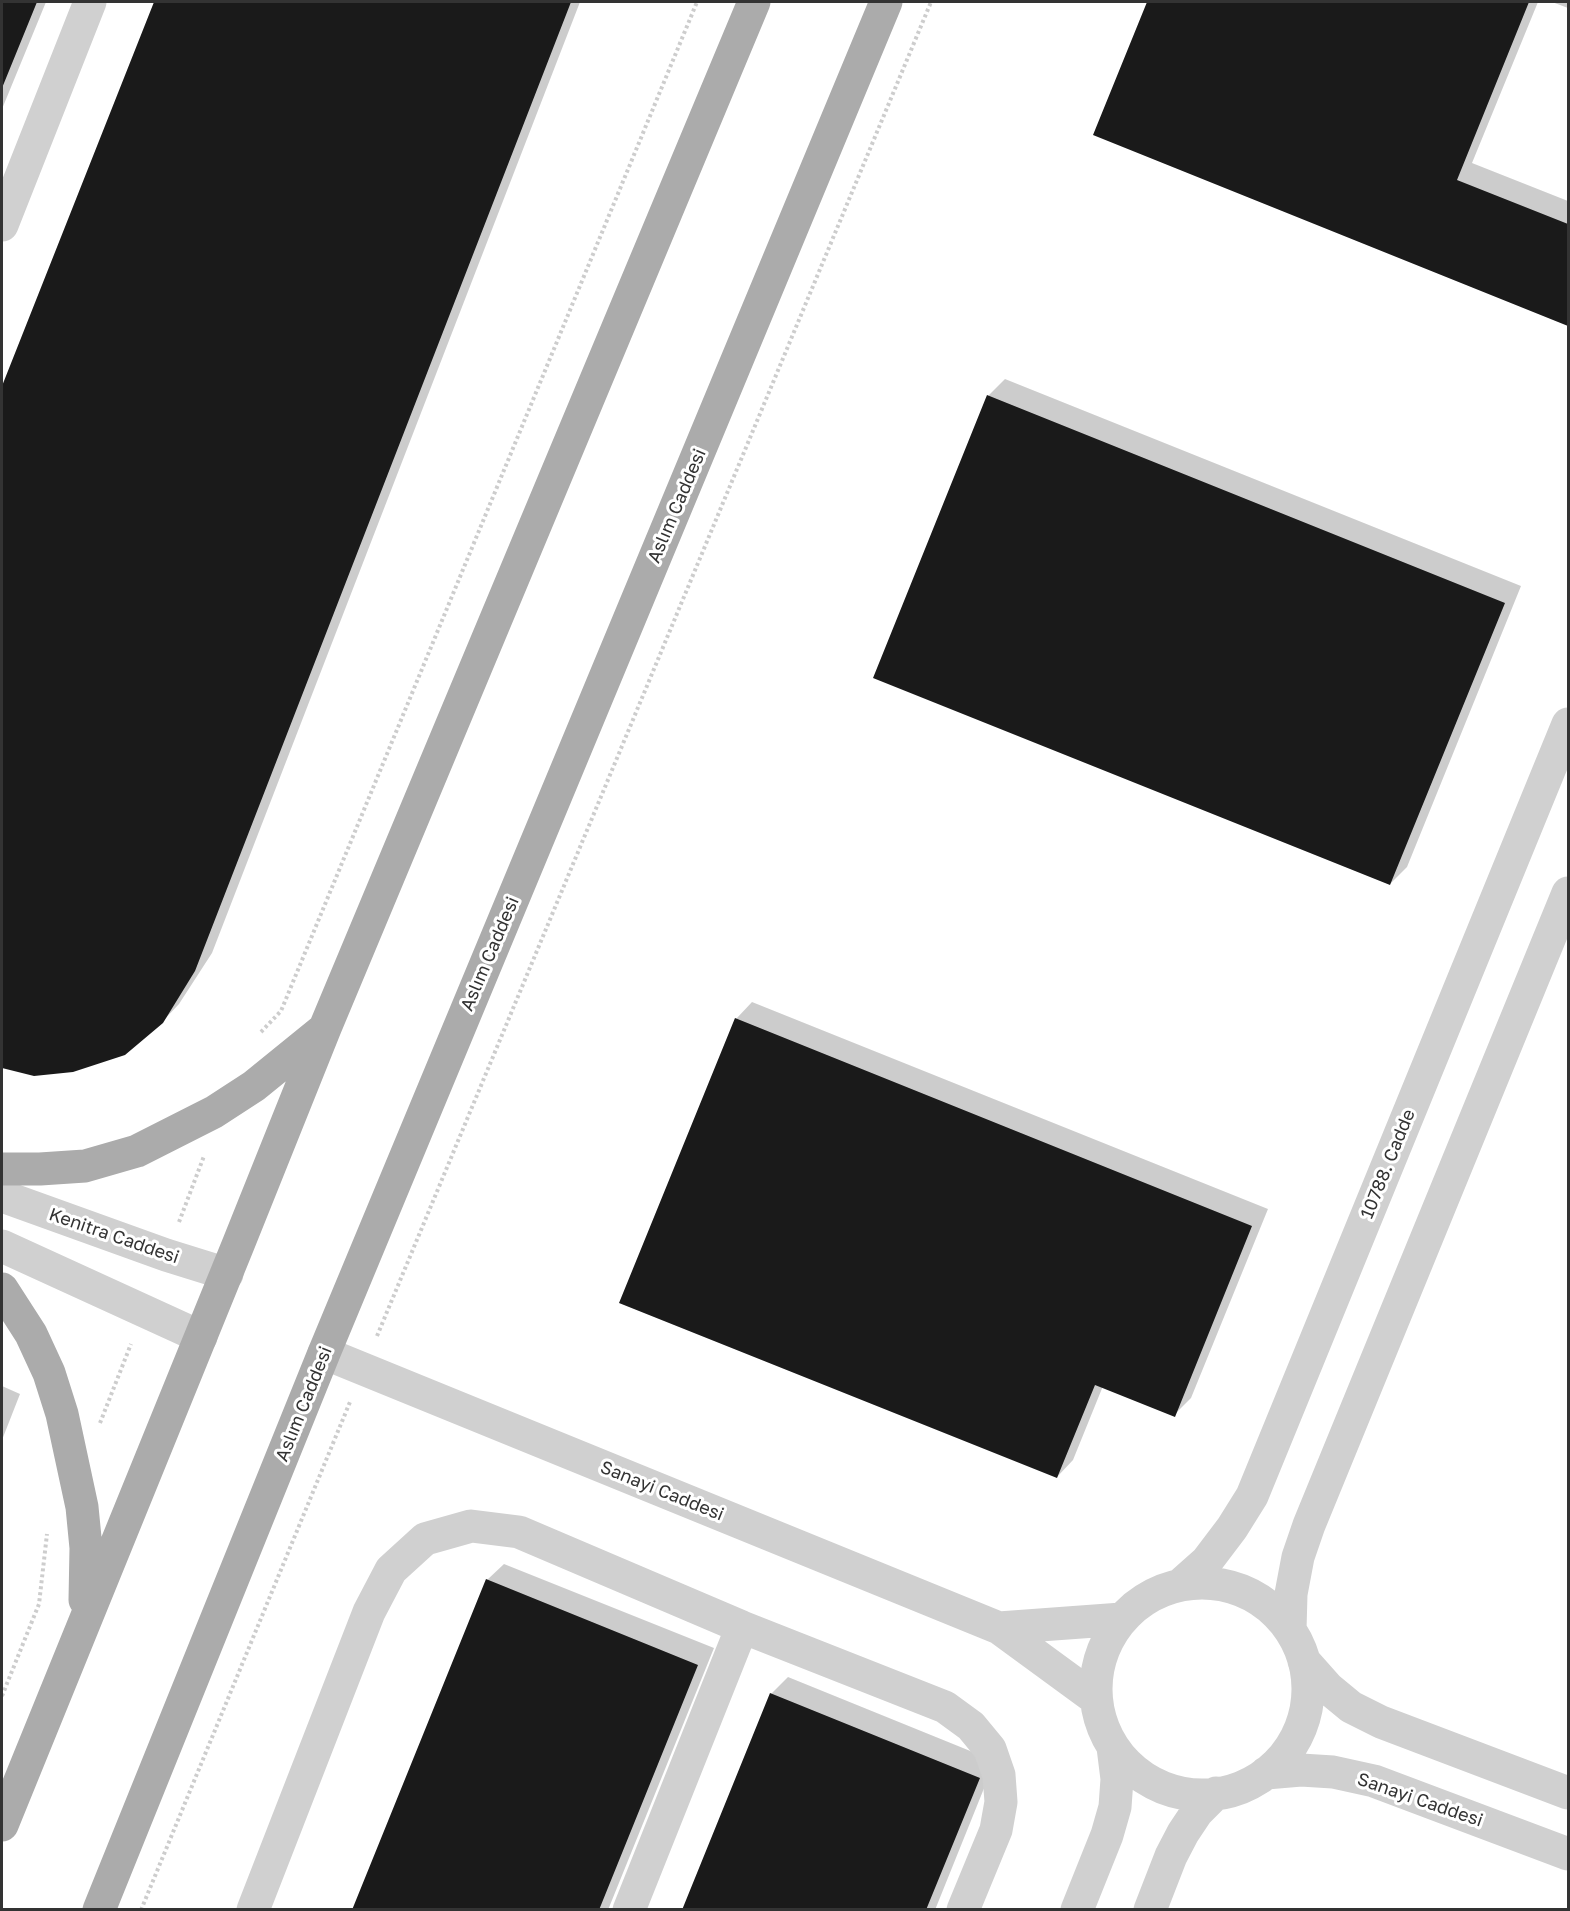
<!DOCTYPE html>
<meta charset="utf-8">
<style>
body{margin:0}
#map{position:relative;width:1570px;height:1911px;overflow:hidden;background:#fff;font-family:"Golos Text",sans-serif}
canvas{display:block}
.frame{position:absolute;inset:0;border:3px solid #333;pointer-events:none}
</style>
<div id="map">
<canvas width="1570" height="1911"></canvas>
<div class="frame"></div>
</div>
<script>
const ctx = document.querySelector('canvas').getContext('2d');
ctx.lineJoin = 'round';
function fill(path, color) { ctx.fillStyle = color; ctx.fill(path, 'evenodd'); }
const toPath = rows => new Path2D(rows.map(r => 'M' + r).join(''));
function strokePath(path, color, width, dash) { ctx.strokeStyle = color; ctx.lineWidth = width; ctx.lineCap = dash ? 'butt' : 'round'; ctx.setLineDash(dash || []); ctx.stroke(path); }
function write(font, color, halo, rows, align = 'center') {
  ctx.font = font + ' "Golos Text",sans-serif'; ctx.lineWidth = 6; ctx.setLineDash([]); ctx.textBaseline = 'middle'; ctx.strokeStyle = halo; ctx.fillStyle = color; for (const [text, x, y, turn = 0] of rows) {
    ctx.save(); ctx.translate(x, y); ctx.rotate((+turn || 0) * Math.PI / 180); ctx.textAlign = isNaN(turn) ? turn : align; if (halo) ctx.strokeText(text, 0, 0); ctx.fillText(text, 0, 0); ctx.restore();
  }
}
fill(toPath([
 [2,2,46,2,2,109],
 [156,2,580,2,212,953,179,1004,162,1022,5,1068,2,1066,2,390],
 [1148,2,1538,2,1472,163,1568,201,1568,324,1095,134],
 [1552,2,1568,2,1568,8],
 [1005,379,1521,586,1407,867,1390,884,874,677,989,395],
 [752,1002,1268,1209,1191,1398,1174,1415,1103,1386,1073,1460,1057,1477,736,1019],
 [2,1386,20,1394,2,1440],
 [504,1564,714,1648,608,1910,353,1910,487,1580],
 [788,1677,995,1761,935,1910,684,1910,771,1694]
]), '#0003');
fill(toPath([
 [2,2,37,2,2,88],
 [154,2,571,2,195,971,163,1023,125,1055,73,1072,34,1076,2,1068,2,386],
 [1147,2,1529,2,1457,180,1568,224,1568,326,1093,135],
 [987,395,1505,603,1390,885,873,678],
 [735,1018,1252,1226,1175,1417,1095,1385,1057,1478,619,1303],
 [486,1579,698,1665,599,1910,352,1910],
 [770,1693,980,1778,926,1910,682,1910]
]), '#1a1a1a');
strokePath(toPath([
 [261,1032,281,1011,697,2],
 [179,1222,204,1156],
 [377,1336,931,2],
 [100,1423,131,1344],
 [2,1696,39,1604,47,1534],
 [141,1910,350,1402]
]), '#cdcdcd', 4, [3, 3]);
strokePath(toPath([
 [2,225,90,2],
 [2,1196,166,1255,227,1274],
 [2,1246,201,1337],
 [324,1353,999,1628],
 '1096 1689a106 106 0 1 1 212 0a106 106 0 1 1-212 0Z',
 [1180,1585,1207,1561,1232,1528,1252,1496,1568,724],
 [1290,1630,1291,1594,1298,1557,1309,1525,1568,893],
 [1304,1661,1328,1688,1351,1707,1381,1722,1568,1793],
 [1096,1699,999,1628,1122,1619],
 [1266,1773,1301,1770,1333,1772,1374,1781,1568,1854],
 [253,1910,369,1612,391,1570,425,1539,471,1526,519,1532,742,1627,945,1707,971,1726,990,1749,999,1775,1001,1802,996,1830,963,1910],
 [629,1910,742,1627],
 [1077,1910,1107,1835,1115,1807,1117,1779,1113,1747],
 [1150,1910,1171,1856,1183,1833,1197,1812,1216,1793]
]), '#d0d0d0', 33);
strokePath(toPath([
 [2,1169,40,1169,85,1166,137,1151,214,1112,254,1086,323,1030],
 [2,1289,31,1334,49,1373,62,1414,82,1507,86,1548,85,1600],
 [2,1825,238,1245,325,1028,754,2],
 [99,1910,324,1353,886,2]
]), '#ababab', 33);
write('18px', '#333', '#fff', [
 ["Aslım Caddesi",677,506,-67],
 ["Aslım Caddesi",490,954,-67],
 ["10788. Cadde",1388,1164,-68],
 ["Kenitra Caddesi",114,1236,19],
 ["Aslım Caddesi",304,1404,-68],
 ["Sanayi Caddesi",662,1491,22],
 ["Sanayi Caddesi",1420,1800,19]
]);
</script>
